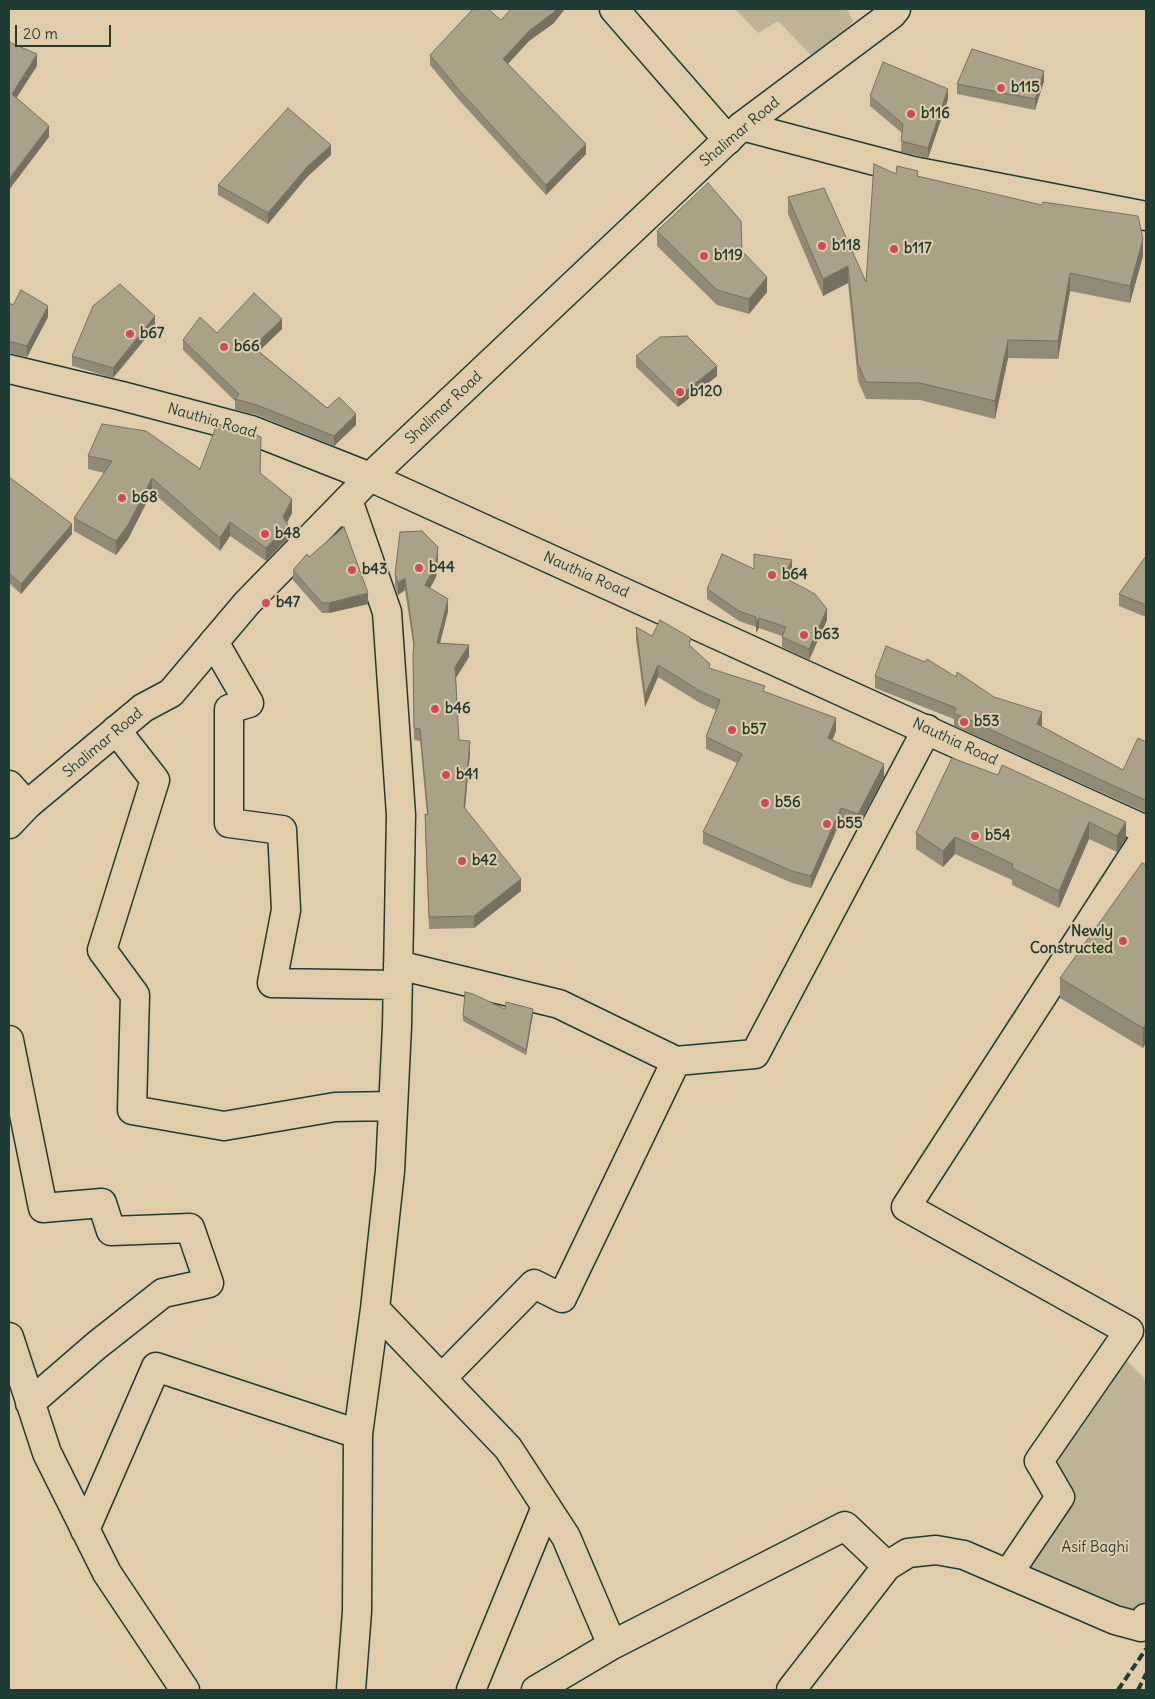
<!DOCTYPE html>
<style>
body{margin:0}
#map{position:relative;width:1155px;height:1699px;overflow:hidden;background:#e2cdab;font-family:Delius,sans-serif}
canvas{display:block}
.frame{position:absolute;inset:0;border:10px solid #1f3d34;pointer-events:none}
.scale{position:absolute;left:15px;top:25px;width:96px;height:22px;box-sizing:border-box;border:2px solid #1f3d34;border-top:0;padding-left:6px;font-size:15px;line-height:18px;white-space:nowrap;color:#1f3d34;-webkit-text-stroke:4px #e2cdab;paint-order:stroke}
</style>
<div id="map">
<canvas width="1155" height="1699"></canvas>
<div class="frame"></div>
<div class="scale">20 m</div>
</div>
<script>
const ctx = document.querySelector('canvas').getContext('2d');
ctx.lineJoin = 'round';
function fill(path, color) { ctx.fillStyle = color; ctx.fill(path, 'evenodd'); }
const toPath = rows => new Path2D(rows.map(r => 'M' + r).join(''));
function strokePath(path, color, width, dash) { ctx.strokeStyle = color; ctx.lineWidth = width; ctx.lineCap = dash ? 'butt' : 'round'; ctx.setLineDash(dash || []); ctx.stroke(path); }
function write(font, color, halo, rows, align = 'center') {
  ctx.font = font + ' Delius,sans-serif'; ctx.lineWidth = 4; ctx.setLineDash([]); ctx.textBaseline = 'middle'; ctx.strokeStyle = halo; ctx.fillStyle = color; for (const [text, x, y, turn = 0] of rows) {
    ctx.save(); ctx.translate(x, y); ctx.rotate((+turn || 0) * Math.PI / 180); ctx.textAlign = isNaN(turn) ? turn : align; if (halo) ctx.strokeText(text, 0, 0); ctx.fillText(text, 0, 0); ctx.restore();
  }
}
fill(toPath([
 [735,9,847,9,853,21,817,61,778,21,758,33],
 [1116,1350,1146,1380,1146,1618,1008,1574,1070,1497,1045,1452]
]), '#bfb396');
const street = toPath([
 [614,9,728,140],
 [742,126,913,171,1146,216],
 [348,500,387,612,401,815,397,1026,390,1171,375,1309,508,1448,566,1537,612,1645,845,1526,887,1566,908,1553,936,1550,964,1555,1115,1620,1141,1627,1146,1618],
 [214,642,249,703,229,709,229,823,282,830,286,910,272,983,397,985],
 [116,730,155,780,102,950,135,995,132,1110,224,1126,335,1107,393,1106],
 [9,785,27,805],
 [398,965,559,1004,676,1061,755,1054,927,729],
 [9,1040,43,1208,102,1203,111,1231,190,1228,209,1283,163,1293,97,1345,30,1403],
 [9,1337,47,1453,107,1573,185,1690],
 [442,1378,534,1284,562,1298,676,1061],
 [85,1530,156,1367,358,1434],
 [1008,1574,1060,1497,1039,1461,1129,1331,906,1207,1146,836],
 [351,1690,357,1611,358,1434,375,1309],
 [471,1690,546,1507],
 [536,1690,612,1645],
 [791,1690,887,1566]
]);
const secondary = toPath([
 [9,369,122,396,251,430,370,477,1146,830],
 [9,824,27,805,143,708,171,693,247,603,370,477,742,126,892,14,896,9]
]);
strokePath(street, '#1f3d34', 31);
strokePath(secondary, '#1f3d34', 31);
strokePath(street, '#e2cdab', 28);
strokePath(secondary, '#e2cdab', 28);
strokePath(toPath([
 [1118,1690,1146,1649],
 [1138,1690,1146,1674]
]), '#1f3d34', 4, [8, 4]);
fill(toPath([
 [501,20,554,23,529,41,508,64,586,154,546,195,459,100,430,65,430,55],
 [1044,81,1035,110,957,94,957,84],
 [870,96,948,99,928,158,901,152,902,133,870,106],
 [331,155,307,177,268,224,218,195,218,185],
 [896,174,918,176,1143,256,1130,303,1070,291,1058,359,1008,358,995,419,920,400,866,399,858,381,848,283,823,296,788,214,788,197,866,282],
 [657,231,742,251,767,292,749,314,717,305,657,246],
 [9,303,48,317,27,357,12,354,9,354],
 [155,327,113,378,72,366,72,356],
 [282,329,259,351,327,408,356,425,334,446,257,415,235,410,235,401,183,350,183,340,217,333],
 [636,356,717,376,678,407,636,367],
 [261,451,260,474,292,513,287,523,288,538,266,561,230,536,220,551,152,492,128,539,116,555,74,531,74,518,104,473,88,469,88,456,200,469],
 [9,477,72,534,21,594,9,583],
 [1146,556,1146,617,1119,606,1119,594],
 [309,557,368,604,329,613,322,613,293,580,293,570],
 [438,559,436,577,430,588,448,611,440,643,469,657,456,678,459,740,470,753,465,808,521,891,474,928,429,929,425,826,425,814,427,815,420,741,414,740,413,667,414,650,405,590,398,595,395,586,395,574],
 [754,569,792,570,787,579,827,620,809,660,782,647,782,636,759,628,756,633,756,627,739,621,707,599,707,589],
 [636,627,652,636,691,646,710,669,765,692,836,731,832,740,884,777,858,827,841,820,811,888,792,883,703,844,703,832,737,763,706,749,706,737,716,710,700,703,658,677,645,707,636,639],
 [875,676,956,677,994,697,1042,725,1041,726,1123,770,1146,742,1146,810,1145,812,954,726,954,719,875,688],
 [952,758,1126,838,1117,852,1089,839,1059,908,1012,885,1012,880,955,854,943,867,916,849,916,833],
 [1146,865,1143,1048,1060,998,1060,978],
 [505,1009,533,1014,526,1055,463,1021,463,1016]
]), '#918b75');
fill(toPath([
 [557,9,565,9,554,23,529,41,503,69,503,59,529,31],
 [37,54,37,66,12,105,12,94],
 [1044,71,1044,81,1035,110,1035,99],
 [948,89,948,99,928,158,928,148],
 [49,126,49,137,9,190,9,179],
 [586,144,586,154,546,195,546,185],
 [331,145,331,155,307,177,268,224,268,213,307,167],
 [1143,239,1143,256,1130,303,1130,286],
 [848,266,848,283,823,296,823,279],
 [1070,273,1070,291,1058,359,1058,341],
 [767,277,767,292,749,314,749,299],
 [48,306,48,317,27,357,27,346],
 [155,316,155,327,113,378,113,368],
 [282,319,282,329,253,357,253,347],
 [1008,340,1008,358,995,419,995,401],
 [717,366,717,376,678,407,678,397],
 [356,414,356,425,334,446,334,436],
 [152,478,152,492,128,539,116,555,116,541],
 [292,499,292,513,283,530,288,525,288,538,266,561,266,548],
 [230,522,230,536,220,551,220,538],
 [72,524,72,534,21,594,21,584],
 [438,547,438,559,436,577,425,597,425,585],
 [792,560,792,570,783,587,783,577],
 [405,578,405,590,398,595,398,583],
 [368,593,368,604,329,613,329,603],
 [448,599,448,611,437,655,437,643],
 [827,609,827,620,809,660,809,649],
 [759,618,759,628,756,633,756,623],
 [469,645,469,657,455,679,455,667],
 [658,665,658,677,645,707,645,695],
 [1042,712,1042,725,1037,736,1037,724],
 [836,718,836,731,828,750,828,738],
 [470,741,470,753,464,819,464,807],
 [884,764,884,777,858,827,858,814],
 [1146,798,1146,810,1145,812,1145,800],
 [841,808,841,820,811,888,811,876],
 [1089,822,1089,839,1059,908,1059,891],
 [1126,822,1126,838,1117,852,1117,836],
 [955,837,955,854,943,867,943,851],
 [521,879,521,891,474,928,474,916],
 [533,1009,533,1014,526,1055,526,1050],
 [1146,1024,1146,1043,1143,1048,1143,1028]
]), '#76715f');
const building = toPath([
 [473,9,488,9,501,20,511,9,557,9,554,12,529,31,503,59,586,144,546,185,459,90,430,55,473,9],
 [9,42,37,54,12,94,49,126,9,179,9,42],
 [972,49,1044,71,1035,99,957,84,972,49],
 [883,62,948,89,928,148,901,141,903,124,870,96,883,62],
 [288,108,331,145,307,167,268,213,218,185,288,108],
 [874,164,896,174,897,166,918,171,917,176,1042,205,1043,202,1138,216,1143,239,1130,286,1070,273,1058,341,1008,340,995,401,920,383,866,382,858,364,848,266,823,279,788,197,824,188,866,282,874,164],
 [708,183,741,221,742,251,767,277,749,299,717,290,657,231,708,183],
 [120,284,155,316,113,368,72,356,93,306,120,284],
 [21,290,48,306,27,346,12,342,9,343,9,303,13,305,21,290],
 [254,293,282,319,253,347,327,408,339,397,356,414,334,436,257,405,235,399,239,394,183,340,200,317,217,333,254,293],
 [687,336,717,366,678,397,636,356,660,337,687,336],
 [102,424,146,431,200,469,217,424,246,431,261,437,260,473,292,499,283,517,288,525,266,548,230,522,220,538,152,478,128,525,116,541,74,518,112,461,88,456,102,424],
 [9,477,72,524,21,584,9,573,9,477],
 [344,527,368,593,329,603,322,603,293,570,307,554,309,557,344,527],
 [422,531,438,547,436,565,425,585,448,599,437,643,469,645,455,667,459,740,470,741,464,807,521,879,474,916,429,917,425,814,428,815,420,729,414,728,413,655,414,643,405,578,398,583,395,574,400,532,422,531],
 [722,554,754,569,754,554,792,560,783,577,815,594,827,609,809,649,782,637,786,627,759,618,756,623,756,617,739,611,707,589,722,554],
 [1146,556,1146,605,1119,594,1146,556],
 [660,620,691,638,689,645,710,664,709,668,765,686,763,691,836,718,828,738,884,764,858,814,841,808,811,876,792,871,703,832,742,754,706,737,720,700,700,691,658,665,645,695,636,627,652,636,660,620],
 [886,646,925,662,927,659,956,677,957,672,994,697,1042,712,1037,724,1123,770,1138,738,1146,742,1146,798,1145,800,954,713,956,708,875,676,886,646],
 [952,758,998,775,1002,765,1126,822,1117,836,1089,822,1059,891,1012,868,1013,864,955,837,943,851,916,833,952,758],
 [1142,863,1146,865,1146,1024,1143,1028,1060,978,1142,863],
 [465,992,473,994,505,1009,506,1002,533,1009,526,1050,463,1016,465,992]
]);
fill(building, '#a9a288');
strokePath(building, '#76715f', 1);
for (const [x, y, r, color] of [
 [1001,88,5,"#d1495b"],
 [911,114,5,"#d1495b"],
 [822,246,5,"#d1495b"],
 [894,249,5,"#d1495b"],
 [704,256,5,"#d1495b"],
 [130,334,5,"#d1495b"],
 [224,347,5,"#d1495b"],
 [680,392,5,"#d1495b"],
 [122,498,5,"#d1495b"],
 [265,534,5,"#d1495b"],
 [419,568,5,"#d1495b"],
 [352,570,5,"#d1495b"],
 [772,575,5,"#d1495b"],
 [266,603,5,"#d1495b"],
 [804,635,5,"#d1495b"],
 [435,709,5,"#d1495b"],
 [964,722,5,"#d1495b"],
 [732,730,5,"#d1495b"],
 [446,775,5,"#d1495b"],
 [765,803,5,"#d1495b"],
 [827,824,5,"#d1495b"],
 [975,836,5,"#d1495b"],
 [462,861,5,"#d1495b"],
 [1123,941,5,"#d1495b"]
]) { const dot = new Path2D(); dot.arc(x, y, r, 0, 2 * Math.PI); ctx.fillStyle = color; ctx.fill(dot); strokePath(dot, '#e2cdab', 2); }
write('bold 15px', '#1f3d34', '#e2cdab', [
 ["b115",1011,88],
 ["b116",921,114],
 ["b118",832,246],
 ["b117",904,249],
 ["b119",714,256],
 ["b67",140,334],
 ["b66",234,347],
 ["b120",690,392],
 ["b68",132,498],
 ["b48",275,534],
 ["b44",429,568],
 ["b43",362,570],
 ["b64",782,575],
 ["b47",276,603],
 ["b63",814,635],
 ["b46",445,709],
 ["b53",974,722],
 ["b57",742,730],
 ["b41",456,775],
 ["b56",775,803],
 ["b55",837,824],
 ["b54",985,836],
 ["b42",472,861],
 ["Newly",1113,932,"right"],
 ["Constructed",1113,949,"right"]
], 'left');
write('15px', '#1f3d34', '#e2cdab', [
 ["Shalimar Road",740,132,-40],
 ["Shalimar Road",444,408,-43],
 ["Nauthia Road",212,421,16],
 ["Nauthia Road",586,575,24],
 ["Nauthia Road",955,742,25],
 ["Shalimar Road",103,743,-40]
]);
write('15px', '#274339', '#e2cdab', [
 ["Asif Baghi",1095,1548]
]);
</script>
